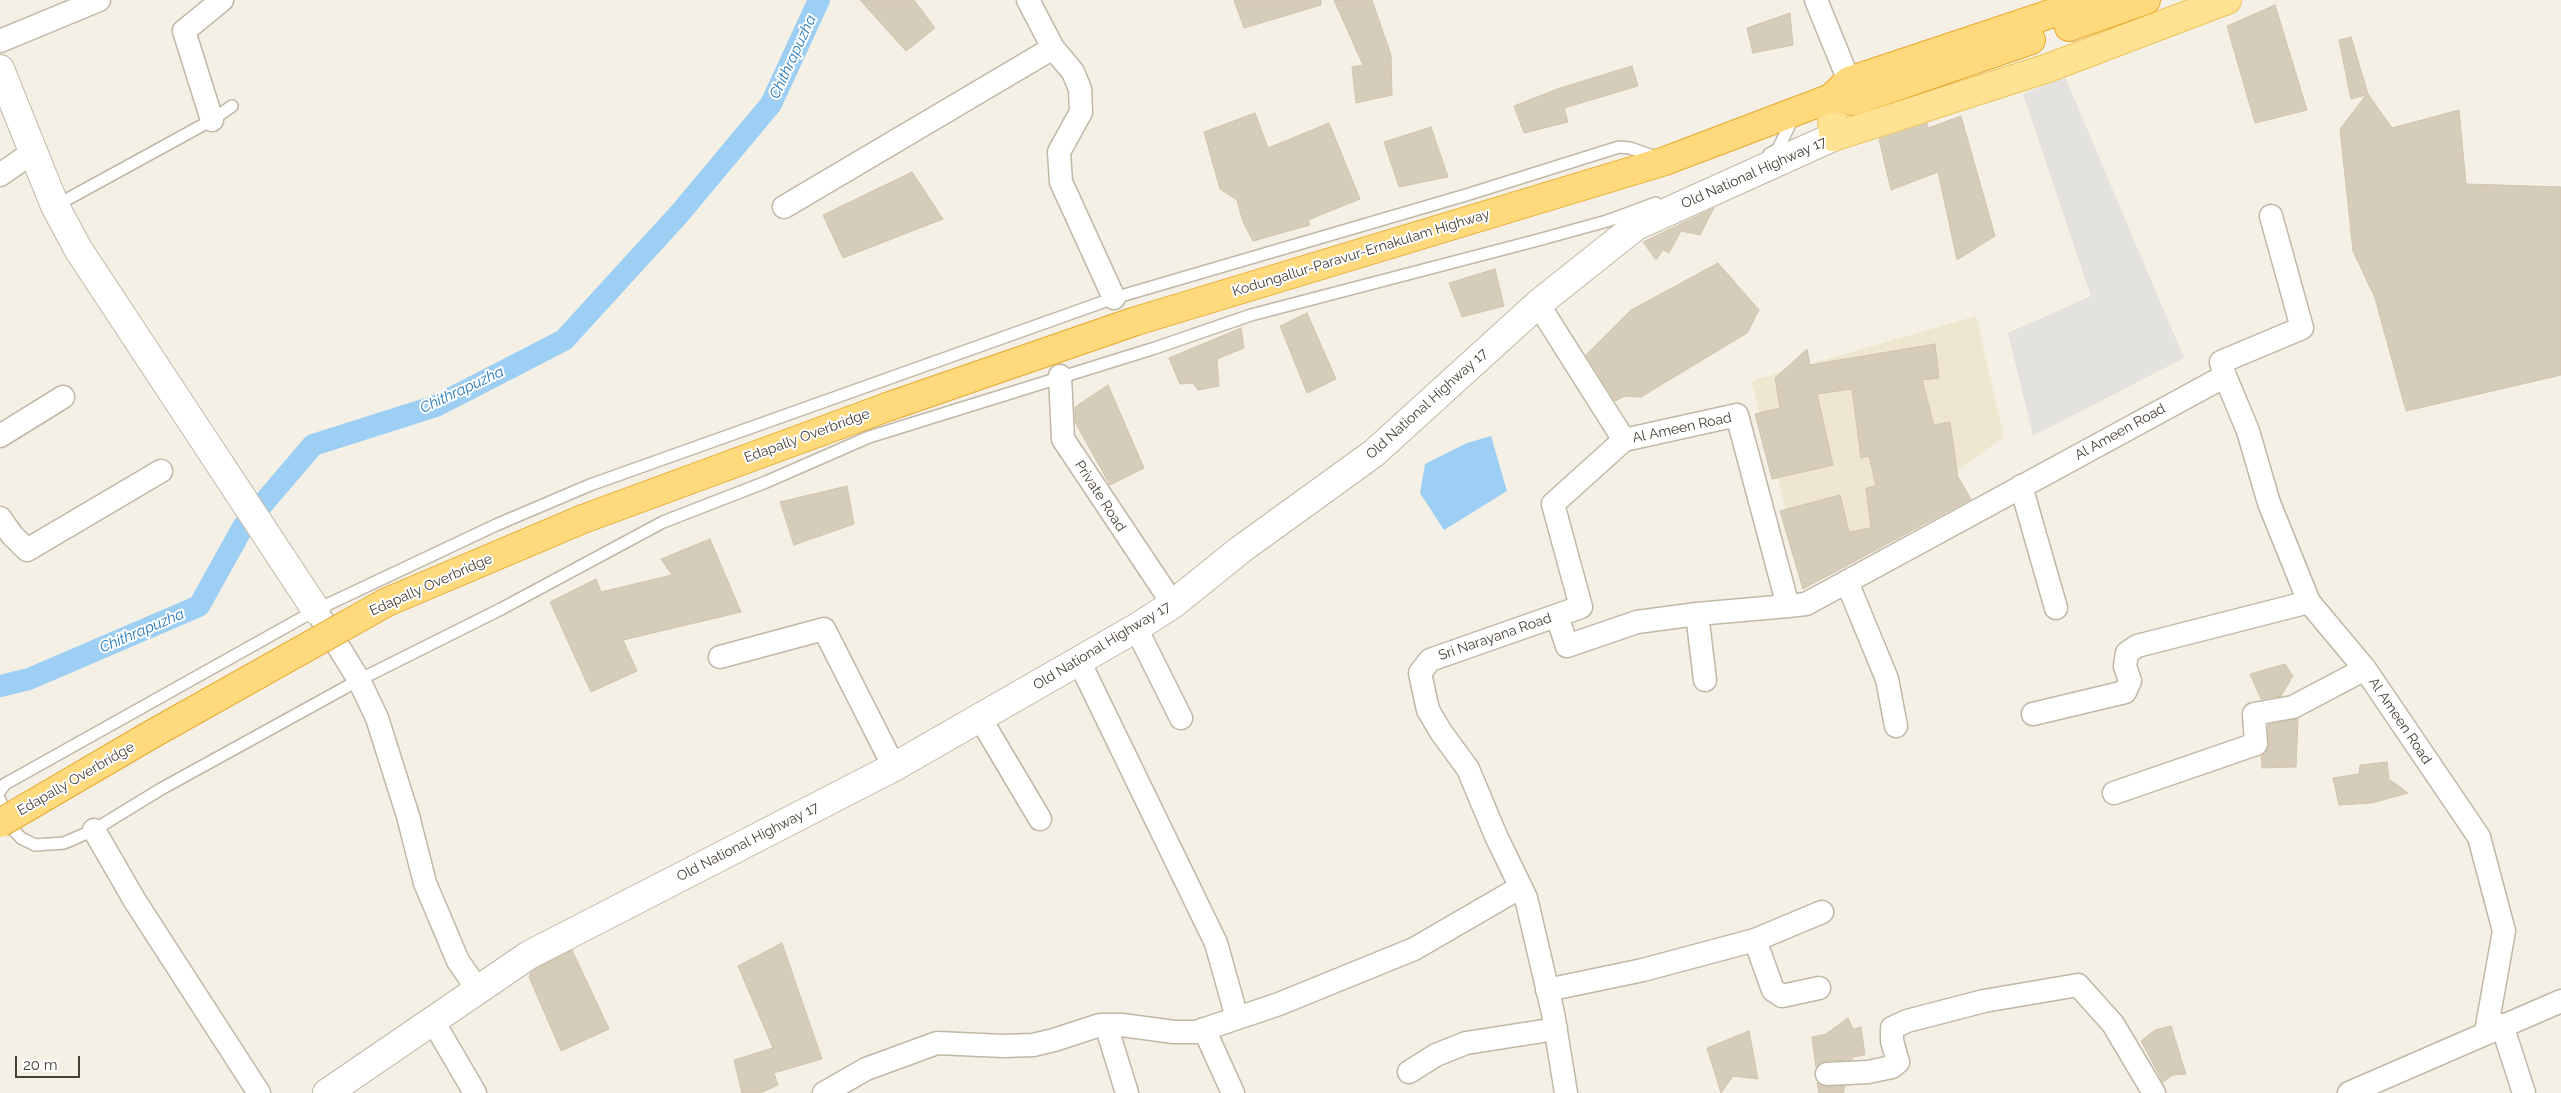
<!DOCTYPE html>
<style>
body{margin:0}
#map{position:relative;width:2561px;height:1093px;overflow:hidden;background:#f4f0e5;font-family:Raleway,sans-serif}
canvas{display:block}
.scale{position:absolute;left:15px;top:1056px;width:65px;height:22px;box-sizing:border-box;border:2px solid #474034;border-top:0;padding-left:6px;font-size:15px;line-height:18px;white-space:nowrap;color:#474034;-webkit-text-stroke:4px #fff;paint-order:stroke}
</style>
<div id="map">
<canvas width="2561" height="1093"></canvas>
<div class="scale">20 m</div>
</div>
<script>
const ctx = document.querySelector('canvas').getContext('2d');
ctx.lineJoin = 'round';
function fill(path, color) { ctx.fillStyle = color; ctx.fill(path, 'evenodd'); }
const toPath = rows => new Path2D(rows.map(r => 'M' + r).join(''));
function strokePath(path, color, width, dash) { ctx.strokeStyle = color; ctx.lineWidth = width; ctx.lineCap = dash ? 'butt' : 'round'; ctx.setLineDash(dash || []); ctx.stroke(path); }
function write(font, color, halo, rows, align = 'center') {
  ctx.font = font + ' Raleway,sans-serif'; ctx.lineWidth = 4; ctx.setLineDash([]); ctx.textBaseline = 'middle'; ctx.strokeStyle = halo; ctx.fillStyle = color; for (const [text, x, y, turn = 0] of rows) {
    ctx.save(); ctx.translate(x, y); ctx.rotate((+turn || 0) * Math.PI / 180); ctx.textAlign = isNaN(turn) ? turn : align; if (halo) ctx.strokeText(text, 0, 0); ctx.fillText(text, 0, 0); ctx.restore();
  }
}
fill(toPath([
 [1976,316,2004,437,1805,579,1751,381]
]), '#eee6ce');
fill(toPath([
 [2065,77,2184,358,2033,436,2008,333,2091,296,2023,94]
]), '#e4e2de');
fill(toPath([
 [1491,436,1507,491,1444,530,1420,493,1425,464,1467,443]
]), '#9dcff5');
strokePath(toPath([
 [0,686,29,679,199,606,243,527,313,445,436,406,564,340,680,213,771,104,819,0]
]), '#9dcff5', 22);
const building = toPath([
 [860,0,914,0,935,28,906,51,860,0],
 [1234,0,1321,0,1321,5,1244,28,1234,0],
 [1334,0,1372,0,1391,55,1392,95,1356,103,1352,67,1363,65,1334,0],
 [2275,5,2307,110,2255,123,2227,26,2275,5],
 [1790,13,1793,45,1753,53,1747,28,1790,13],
 [2351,37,2368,94,2392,128,2459,110,2466,184,2561,187,2561,375,2406,411,2375,298,2353,251,2340,129,2366,95,2351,99,2339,40,2351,37],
 [1632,66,1638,86,1564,108,1568,122,1524,133,1514,106,1557,89,1632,66],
 [1255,113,1268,148,1329,123,1360,199,1308,220,1310,225,1253,241,1243,222,1237,200,1220,189,1204,132,1255,113],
 [1961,116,1995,236,1957,260,1938,172,1891,190,1879,139,1927,123,1928,128,1961,116],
 [1431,127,1448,177,1399,187,1384,142,1431,127],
 [912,172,943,219,843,258,823,215,912,172],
 [1714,208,1700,235,1681,231,1669,253,1663,250,1656,260,1643,242,1714,208],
 [1718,263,1759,310,1747,333,1641,397,1625,396,1615,401,1586,355,1631,310,1718,263],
 [1495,269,1504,306,1462,317,1449,283,1495,269],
 [1307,313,1336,379,1307,393,1280,326,1307,313],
 [1241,328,1244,348,1217,359,1219,386,1198,390,1193,383,1180,384,1169,358,1241,328],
 [1935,344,1939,378,1922,380,1934,425,1950,422,1958,477,1971,499,1803,589,1780,511,1840,495,1849,532,1871,528,1866,488,1876,486,1869,456,1861,458,1852,389,1817,394,1833,465,1772,479,1755,414,1780,408,1775,378,1807,349,1810,365,1935,344],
 [1108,385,1144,468,1110,485,1075,422,1075,407,1108,385],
 [847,486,854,524,794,545,780,502,847,486],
 [710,539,741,612,623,640,637,671,591,692,550,602,596,579,601,592,672,575,661,559,710,539],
 [2285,664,2293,676,2281,696,2261,699,2250,674,2285,664],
 [2298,719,2296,767,2262,768,2261,756,2267,751,2269,744,2268,725,2298,719],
 [2387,762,2389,779,2408,793,2372,803,2339,805,2333,778,2359,774,2360,765,2387,762],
 [782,943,822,1059,774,1073,778,1085,760,1093,742,1093,734,1060,773,1048,738,966,782,943],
 [572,950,609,1029,561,1051,529,977,531,973,537,968,572,950],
 [1848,1018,1853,1029,1861,1027,1865,1055,1853,1057,1852,1060,1826,1061,1816,1067,1812,1037,1826,1034,1848,1018],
 [2171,1026,2186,1074,2173,1075,2163,1082,2141,1041,2155,1030,2171,1026],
 [1749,1031,1758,1079,1733,1076,1721,1093,1707,1048,1749,1031],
 [1817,1083,1827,1087,1845,1086,1843,1093,1819,1093,1817,1083]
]);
fill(building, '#d6ccba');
strokePath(building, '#d1c4ad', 1);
const service = toPath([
 [1769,154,1778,149,1794,116],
 [55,206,212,120,232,106],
 [0,791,5,784,316,610,496,525,590,485,1114,298,1466,195,1619,147,1630,148,1659,158],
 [0,800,10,826,21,838,35,845,64,843,94,830,161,789,359,680,501,609,663,522,766,482,869,437,1155,348,1251,315,1538,240,1607,221,1656,203]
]);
const minor = toPath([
 [1028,0,1053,48],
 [1816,0,1849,81],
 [0,41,99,0],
 [212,120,184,31,222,0],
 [0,175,33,152],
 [784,207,1053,48,1073,72,1080,89,1081,112,1059,152,1061,182,1114,298],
 [1538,304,1624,440,1737,415,1788,606,1806,604,2225,376,2248,431,2269,503,2309,602,2365,669,2479,837,2504,931,2486,1032],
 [1060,376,1063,439,1173,604],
 [2225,376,2221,362,2302,328,2271,216],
 [0,436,63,397],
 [2021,486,2056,608],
 [0,518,12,535,27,550,161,471],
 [1847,582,1887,679,1896,726],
 [1697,614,1705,680],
 [1557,616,1567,646,1637,622,1697,614,1788,606],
 [322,620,359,680,377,718,408,816,425,883,458,961,478,990],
 [1136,628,1181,718],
 [720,657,824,629,894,767],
 [1079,661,1216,943,1237,1018],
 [2033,714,2125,692,2130,681,2125,666,2127,653,2137,646,2309,602],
 [980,718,1040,819],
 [2114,793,2256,744,2254,714,2293,707,2365,669],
 [94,830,135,901,259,1093],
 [1755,940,1773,990,1782,996,1819,988],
 [1547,990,1643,970,1755,940,1822,912],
 [433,1021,475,1093],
 [1106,1025,1127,1093],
 [2502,1025,2524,1093],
 [1204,1029,1233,1093],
 [1409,1072,1436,1055,1466,1043,1556,1029],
 [1827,1074,1868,1072,1892,1067,1898,1062,1892,1041,1892,1028,1907,1021,1984,1001,2078,985,2113,1024,2154,1093],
 [824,1093,866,1069,937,1043,1004,1046,1033,1045,1054,1040,1100,1025,1122,1025,1174,1032,1196,1032,1279,1004,1414,949,1521,887],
 [1566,1093,1553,1013,1526,898,1496,836,1468,769,1441,732,1428,710,1420,673,1430,660,1581,607,1553,504,1624,440],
 [2349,1093,2561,1001]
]);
const tertiary = toPath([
 [0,69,55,206,78,249,316,610],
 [327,1093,529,955,894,767,1136,628,1173,604,1240,550,1374,453,1538,304,1636,226,1833,137]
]);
const primary = toPath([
 [1831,98,1833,137,2048,68,2227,0]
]);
const trunk = toPath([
 [2069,27,2146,0],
 [1831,98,1854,101,2031,40],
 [890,406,1136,321,1665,161,1831,98,1849,81,2092,0]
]);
strokePath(service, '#c0b8a7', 14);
strokePath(minor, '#c0b8a7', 25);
strokePath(tertiary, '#c0b8a7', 30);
strokePath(primary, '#ecc45b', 30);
strokePath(trunk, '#e8a72b', 30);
strokePath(service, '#fff', 11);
strokePath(minor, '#fff', 22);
strokePath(tertiary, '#fff', 28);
strokePath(primary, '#ffe393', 28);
strokePath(trunk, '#ffda7c', 28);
const trunkBridge = toPath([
 [0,823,154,733,387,602,583,519,890,406]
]);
strokePath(trunkBridge, '#e8a72b', 30, []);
strokePath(trunkBridge, '#ffda7c', 28);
write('14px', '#474034', '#fff', [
 ["Old National Highway 17",1754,173,-24],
 ["Kodungallur-Paravur-Ernakulam Highway",1361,253,-17],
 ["Old National Highway 17",1427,404,-42],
 ["Al Ameen Road",1682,428,-12],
 ["Al Ameen Road",2120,432,-29],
 ["Edapally Overbridge",807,436,-20],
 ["Private Road",1100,496,57],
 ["Edapally Overbridge",431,585,-24],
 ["Sri Narayana Road",1495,637,-19],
 ["Old National Highway 17",1102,646,-31],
 ["Al Ameen Road",2400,721,56],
 ["Edapally Overbridge",76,779,-30],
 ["Old National Highway 17",748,842,-27]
]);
write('italic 15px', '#2678ba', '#fff', [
 ["Chithrapuzha",793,57,-65],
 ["Chithrapuzha",462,390,-25],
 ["Chithrapuzha",142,631,-23]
]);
</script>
